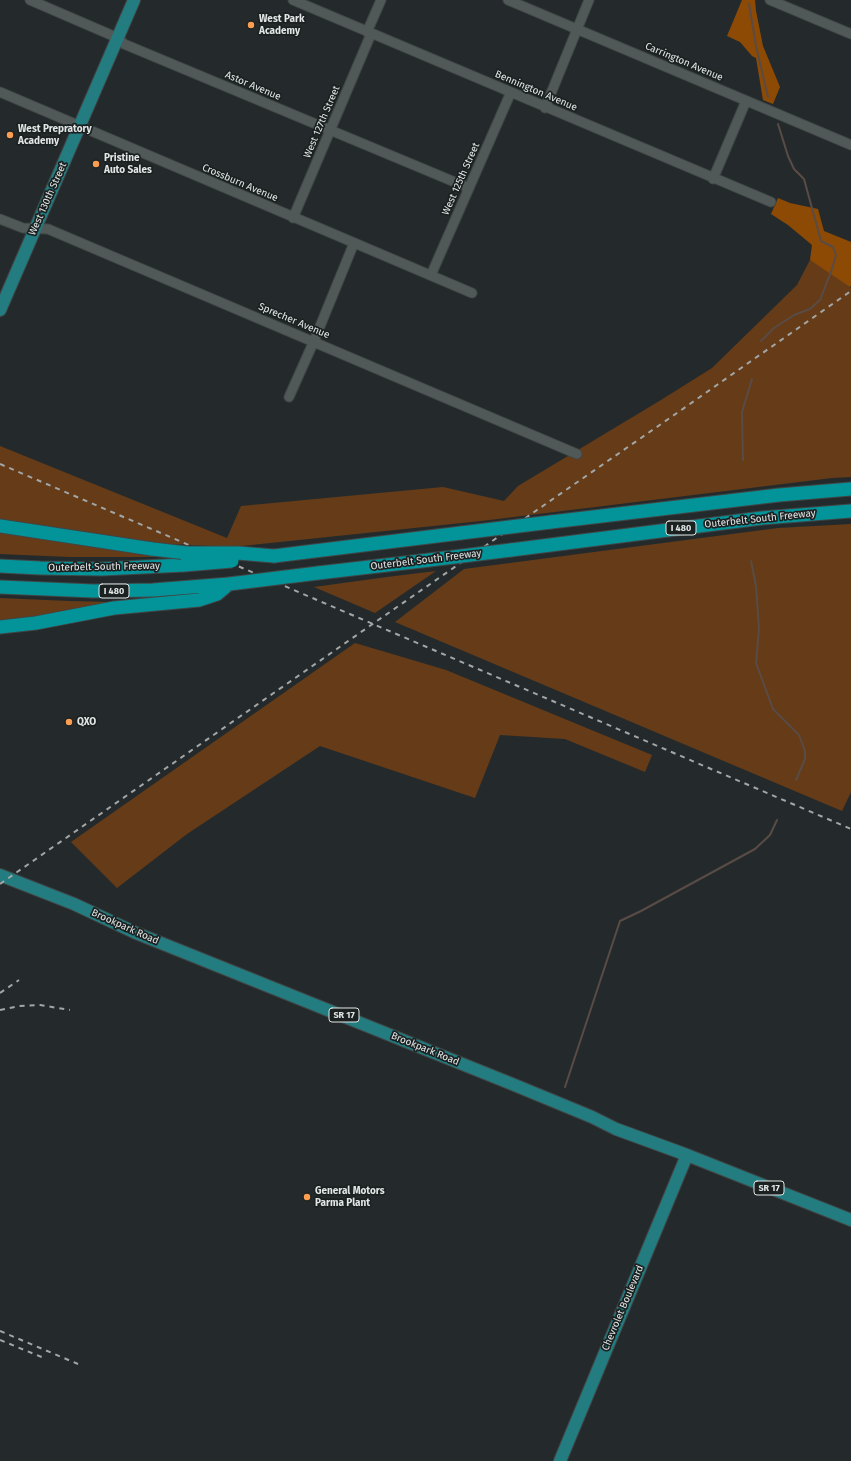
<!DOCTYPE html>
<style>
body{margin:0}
canvas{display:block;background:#242a2b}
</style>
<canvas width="851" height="1461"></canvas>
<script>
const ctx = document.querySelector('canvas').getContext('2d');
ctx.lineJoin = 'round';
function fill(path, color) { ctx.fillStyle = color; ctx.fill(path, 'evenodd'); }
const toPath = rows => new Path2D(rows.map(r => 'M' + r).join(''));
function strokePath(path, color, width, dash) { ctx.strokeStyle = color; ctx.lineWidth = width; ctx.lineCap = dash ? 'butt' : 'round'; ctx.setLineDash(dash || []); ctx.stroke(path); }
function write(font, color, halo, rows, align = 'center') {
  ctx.font = font + ' "Fira Sans",sans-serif'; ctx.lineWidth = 3.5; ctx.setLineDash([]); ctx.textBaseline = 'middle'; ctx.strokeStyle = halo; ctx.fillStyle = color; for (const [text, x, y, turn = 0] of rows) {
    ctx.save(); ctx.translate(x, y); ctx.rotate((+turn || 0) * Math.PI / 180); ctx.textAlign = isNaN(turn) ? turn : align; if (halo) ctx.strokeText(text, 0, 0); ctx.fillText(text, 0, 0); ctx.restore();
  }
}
fill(toPath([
 [810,260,841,278,851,288,851,477,832,478,481,521,232,547,152,543,0,519,0,446,227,538,241,506,443,487,504,501,518,486,661,400,712,368,797,285],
 [851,524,851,792,842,811,395,622,464,569,778,528],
 [0,530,151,552,156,557,69,557,0,554],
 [436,571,375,613,314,587,387,577],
 [0,598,69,601,110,602,110,605,0,623],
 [355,643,446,670,652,755,645,772,565,739,500,735,475,798,320,746,187,834,117,888,71,842]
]), '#663b17');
fill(toPath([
 [742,0,755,0,756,11,763,46,780,87,773,104,763,100,756,58,752,56,740,42,727,36],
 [778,198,790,203,818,209,824,231,851,242,851,286,850,287,810,260,812,245,788,225,771,214]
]), '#8d4a04');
strokePath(toPath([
 [749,4,756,46,768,97],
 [761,341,774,328,794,315,810,309,820,300,832,269,836,255,833,247,821,241,804,179,794,169,788,156,778,124],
 [743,460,742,412,752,379],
 [751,561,756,586,759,629,756,663,773,709,799,735,805,751,805,759,796,780],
 [565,1087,620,921,641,911,755,849,770,835,777,820]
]), '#594b45', 2);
const minor = toPath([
 [30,0,118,38,124,44,469,188],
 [293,0,771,202],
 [508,0,851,145],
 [770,0,851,34],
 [367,32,381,0],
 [0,92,472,293],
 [545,108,589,0],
 [713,179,746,101],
 [293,218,371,34],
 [0,219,23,228,48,229,577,454],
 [431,275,511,92],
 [289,397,314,341,354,243]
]);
const major = toPath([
 [0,310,134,0],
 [0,875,74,904,136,933,512,1084,592,1117,616,1129,687,1155,851,1220],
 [560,1461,687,1155]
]);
const highway = toPath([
 [551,522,779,495,851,489],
 [0,526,152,549],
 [511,550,762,518,851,511],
 [274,556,461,533],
 [0,566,40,568,102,569,184,565],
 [318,573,421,561],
 [0,587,93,591,153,590,229,584],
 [0,627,36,623,114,608,199,600,217,594,229,584]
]);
strokePath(minor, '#404646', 11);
strokePath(major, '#404646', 14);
strokePath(highway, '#404646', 15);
strokePath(minor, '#515858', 9);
strokePath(major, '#227c80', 12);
strokePath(highway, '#03949a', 13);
strokePath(toPath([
 [0,464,851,829],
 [0,884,374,623,677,413,851,291],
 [0,993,19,980],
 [0,1010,19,1006,40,1005,70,1010],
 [0,1331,78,1364],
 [0,1340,44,1358]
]), '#a2a6a7', 2, [5, 5]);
const highwayBridge = toPath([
 [461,533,551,522],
 [152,549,187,553,238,553,274,556],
 [421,561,511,550],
 [184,565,232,561],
 [229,584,318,573]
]);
strokePath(highwayBridge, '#404646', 15, []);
strokePath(highwayBridge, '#03949a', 13);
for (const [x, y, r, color] of [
 [251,25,4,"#fb9e52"],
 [10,135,4,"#fb9e52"],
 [96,164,4,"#fb9e52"],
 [69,722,4,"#fb9e52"],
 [307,1197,4,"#fb9e52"]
]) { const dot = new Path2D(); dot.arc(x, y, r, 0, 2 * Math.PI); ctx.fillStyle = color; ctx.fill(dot); strokePath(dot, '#1b2121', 1.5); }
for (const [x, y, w] of [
 [681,528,30],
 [114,591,30],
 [344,1015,30],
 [769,1188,30]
]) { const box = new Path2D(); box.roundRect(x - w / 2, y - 7, w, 14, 3); ctx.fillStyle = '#1b2121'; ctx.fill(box); strokePath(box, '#e2e6e6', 1); }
write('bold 9px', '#e2e6e6', null, [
 ["I 480",681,528],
 ["I 480",114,591],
 ["SR 17",344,1015],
 ["SR 17",769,1188]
]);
write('bold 10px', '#e2e6e6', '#1b2121', [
 ["West Park",259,19],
 ["Academy",259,31],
 ["West Prepratory",18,129],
 ["Academy",18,141],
 ["Pristine",104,158],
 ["Auto Sales",104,170],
 ["QXO",77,722],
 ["General Motors",315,1191],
 ["Parma Plant",315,1203]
], 'left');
write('10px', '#e2e6e6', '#1b2121', [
 ["Carrington Avenue",684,62,23],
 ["Astor Avenue",253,86,23],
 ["Bennington Avenue",536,91,23],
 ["West 127th Street",322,122,-67],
 ["West 125th Street",461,179,-66],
 ["Crossburn Avenue",240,183,23],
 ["West 130th Street",48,199,-66],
 ["Sprecher Avenue",294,321,23],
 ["Outerbelt South Freeway",760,519,-6],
 ["Outerbelt South Freeway",426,560,-7],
 ["Outerbelt South Freeway",104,567,-1],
 ["Brookpark Road",125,927,24],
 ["Brookpark Road",425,1049,22],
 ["Chevrolet Boulevard",623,1308,-67]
]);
</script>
